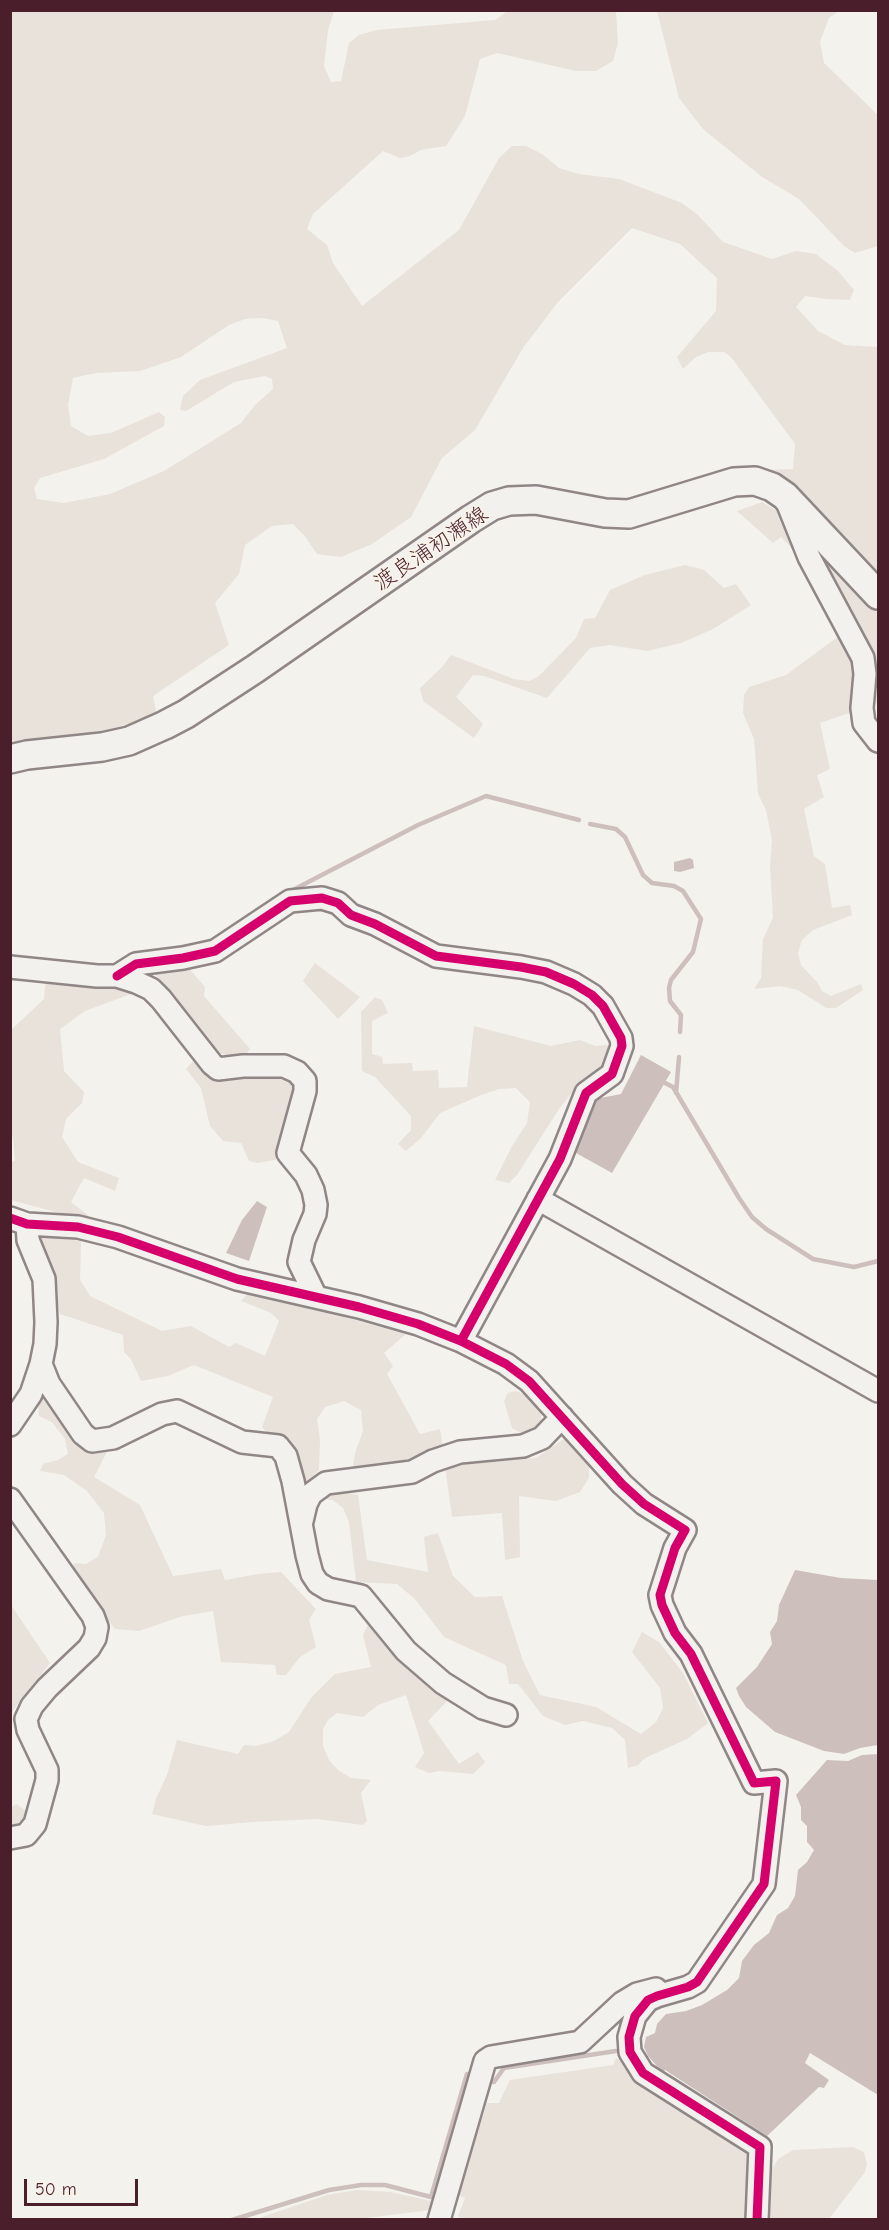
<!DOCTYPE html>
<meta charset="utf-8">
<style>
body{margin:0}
#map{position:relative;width:889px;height:2230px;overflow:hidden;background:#f4f2ec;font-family:"Comic Neue",sans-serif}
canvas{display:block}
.frame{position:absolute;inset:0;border:12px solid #4a1f2b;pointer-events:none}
.scale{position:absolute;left:24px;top:2179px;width:114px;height:27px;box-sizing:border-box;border:3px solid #4a1f2b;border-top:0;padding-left:8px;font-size:18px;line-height:21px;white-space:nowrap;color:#4a1f2b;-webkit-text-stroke:4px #f7f3e8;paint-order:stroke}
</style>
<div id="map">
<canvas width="889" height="2230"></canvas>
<div class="frame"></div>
<div class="scale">50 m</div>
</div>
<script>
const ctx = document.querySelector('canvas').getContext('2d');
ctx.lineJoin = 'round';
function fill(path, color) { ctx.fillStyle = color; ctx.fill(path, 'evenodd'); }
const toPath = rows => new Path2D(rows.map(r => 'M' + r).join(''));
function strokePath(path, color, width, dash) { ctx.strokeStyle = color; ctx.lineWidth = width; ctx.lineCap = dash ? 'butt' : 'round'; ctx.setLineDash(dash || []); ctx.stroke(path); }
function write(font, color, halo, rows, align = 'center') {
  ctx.font = font + ' "Comic Neue","Klee One",sans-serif'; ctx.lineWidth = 4.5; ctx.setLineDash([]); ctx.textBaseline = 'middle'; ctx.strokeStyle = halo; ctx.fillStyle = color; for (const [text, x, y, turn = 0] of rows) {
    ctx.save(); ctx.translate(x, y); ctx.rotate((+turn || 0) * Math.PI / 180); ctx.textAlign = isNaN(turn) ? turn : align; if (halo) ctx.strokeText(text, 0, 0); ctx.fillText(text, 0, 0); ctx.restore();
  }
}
fill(toPath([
 [10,11,334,11,328,30,324,66,331,82,341,81,349,43,359,35,377,30,495,20,508,11,616,11,618,43,613,61,596,71,576,71,497,53,480,59,465,116,446,146,421,150,410,156,400,158,383,151,313,214,307,229,327,245,333,263,362,306,459,230,499,158,512,146,526,146,542,154,559,168,579,174,619,179,682,203,698,215,723,242,772,259,796,251,816,254,838,271,854,290,850,300,827,299,805,296,796,307,818,331,845,345,878,347,878,578,766,470,793,469,795,444,731,357,724,352,708,352,696,357,683,369,677,357,716,311,717,278,680,244,632,228,558,302,523,348,475,430,442,458,411,517,372,544,341,557,317,554,304,535,293,524,272,526,245,545,239,574,215,603,229,645,153,696,157,716,75,739,11,744],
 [262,318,278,321,287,348,200,380,183,396,180,410,186,411,234,382,265,376,272,379,273,389,255,405,241,423,164,471,110,494,64,503,37,499,34,488,40,478,104,459,164,426,165,417,159,412,111,433,88,436,71,426,68,405,73,378,96,373,140,371,181,357,229,325,245,319],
 [657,11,839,11,829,18,820,42,824,63,878,115,878,246,855,253,844,246,799,199,762,177,703,129,679,98],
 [762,502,806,528,878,611,878,703,820,723,830,769,817,775,824,797,804,809,814,856,825,864,832,908,850,905,852,915,813,930,802,940,798,953,801,965,817,982,822,991,831,996,861,984,863,990,836,1008,826,1008,798,990,780,986,754,989,761,978,763,939,773,918,770,866,772,840,766,810,758,794,754,739,743,713,744,695,749,687,786,675,843,633,801,558,781,537,773,543,737,511],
 [685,565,704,570,724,588,736,584,751,605,713,629,681,643,647,651,610,645,590,648,547,698,484,676,473,675,456,697,483,724,474,738,423,701,420,688,442,667,451,655,514,679,529,681,539,676,576,638,584,619,595,618,610,590,645,575],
 [315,963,360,997,338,1019,303,981],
 [186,965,205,987,204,996,250,1049,246,1055,234,1057,219,1053,180,1007,153,971],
 [46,978,121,984,131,994,85,1011,60,1029,64,1071,84,1092,82,1103,66,1119,62,1137,78,1162,119,1178,115,1191,84,1178,71,1202,89,1216,81,1219,11,1200,10,1162,15,1161,13,1137,10,1133,11,1030,44,999],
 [375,997,382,1000,388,1013,372,1021,372,1054,382,1057,383,1064,412,1063,413,1071,438,1070,439,1088,467,1087,474,1026,551,1046,580,1040,595,1046,610,1045,609,1058,599,1069,582,1080,559,1109,517,1175,509,1183,495,1180,512,1146,527,1123,530,1102,516,1088,499,1089,481,1095,440,1113,421,1138,406,1151,398,1144,411,1130,411,1116,375,1077,362,1071,361,1012],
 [196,1058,264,1072,287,1074,300,1081,280,1159,258,1163,249,1161,241,1143,223,1141,210,1126,201,1088,186,1069],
 [41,1236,81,1241,80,1280,90,1296,162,1331,191,1326,229,1347,236,1343,265,1356,279,1321,271,1313,241,1301,250,1291,406,1334,384,1353,393,1366,387,1374,420,1434,440,1429,443,1448,410,1462,352,1472,355,1453,363,1431,361,1410,344,1401,325,1407,317,1419,320,1440,319,1470,304,1487,301,1468,289,1443,272,1438,262,1427,273,1397,194,1365,168,1376,141,1381,131,1359,124,1352,123,1335,60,1314,38,1243],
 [516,1391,530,1397,542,1407,541,1421,534,1430,522,1434,512,1428,504,1401,508,1393],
 [48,1392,109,1448,94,1477,140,1505,173,1576,221,1569,225,1580,258,1574,281,1572,316,1609,309,1620,316,1647,300,1657,286,1675,277,1675,275,1665,221,1662,213,1611,183,1616,139,1631,115,1629,70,1569,75,1563,86,1564,98,1557,106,1535,104,1513,87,1491,64,1475,40,1471,43,1464,58,1460,68,1454,65,1439,52,1422,39,1416,38,1402],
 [565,1438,589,1465,589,1478,580,1492,556,1501,519,1496,520,1557,505,1560,502,1513,452,1517,445,1466,536,1458],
 [333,1491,358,1495,367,1560,428,1572,424,1537,438,1533,453,1576,475,1597,502,1596,523,1661,540,1695,596,1707,641,1734,656,1722,663,1708,660,1688,632,1652,642,1632,659,1642,683,1673,708,1723,687,1739,645,1758,638,1765,628,1768,625,1740,612,1728,583,1721,565,1725,543,1716,518,1684,509,1684,506,1665,444,1637,415,1599,397,1584,356,1582,349,1522,343,1508,333,1500,323,1499],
 [11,1605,50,1663,11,1713,10,1606],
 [370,1620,449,1699,428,1721,459,1764,478,1752,485,1762,473,1774,439,1771,429,1773,415,1767,424,1753,406,1695,378,1705,363,1717,337,1713,328,1720,323,1729,323,1746,329,1760,338,1770,351,1778,371,1780,361,1793,367,1821,363,1825,317,1819,252,1822,206,1826,152,1814,156,1799,167,1775,177,1740,238,1754,244,1745,256,1746,274,1741,289,1732,311,1698,335,1674,371,1667,363,1635],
 [17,1804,29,1814,14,1827,11,1827,10,1808],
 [616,2058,626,2064,634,2077,647,2088,751,2153,753,2169,746,2219,463,2220,458,2216,465,2198,458,2195,487,2103,499,2103,510,2080,613,2065],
 [853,2147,864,2152,867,2164,865,2172,829,2219,765,2220,769,2174,778,2159,793,2150],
 [357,2190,390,2192,436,2202,430,2210,359,2219,253,2220,327,2195]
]), '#e8e2da');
fill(toPath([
 [690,858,693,860,694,868,680,872,674,871,674,862],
 [641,1055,671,1072,612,1173,576,1153,595,1099,621,1094],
 [257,1201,267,1207,249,1261,226,1253,242,1220],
 [795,1570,841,1578,878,1580,878,1745,860,1748,844,1754,824,1751,775,1732,746,1707,739,1696,736,1688,757,1667,772,1644,770,1632,777,1621,779,1605],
 [878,1754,878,2095,810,2053,805,2063,829,2080,824,2088,819,2087,767,2136,665,2070,663,2073,648,2056,644,2047,646,2037,655,2033,657,2024,666,2014,686,2011,702,2005,727,1990,739,1978,742,1961,754,1945,769,1933,777,1915,788,1908,795,1896,798,1870,807,1862,814,1850,807,1842,807,1826,801,1820,801,1807,796,1795,827,1760,848,1761,862,1755]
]), '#cdc0bc');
strokePath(toPath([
 [590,824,616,829,625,837,643,875,652,883,674,886,683,891,701,919,693,952,671,980,669,988,670,1001,681,1015,680,1032],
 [291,891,418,825,486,796,579,820],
 [665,1083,673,1087,739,1198,752,1217,766,1229,813,1259,854,1267,878,1261],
 [676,1093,679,1057],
 [486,2080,494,2082,504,2068,616,2051],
 [232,2220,329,2190,361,2185,385,2185,431,2197,467,2074,475,2076]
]), '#cdc0bc', 4.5);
const minor = toPath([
 [787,502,809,557,863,658,865,674,862,708,864,723,878,741],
 [10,967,97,976,117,976,136,982,151,989,161,999,212,1064,218,1069,243,1066,284,1066,297,1072,305,1081,305,1091,288,1153,306,1175,313,1190,316,1205,315,1214,304,1240,299,1262,316,1297],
 [117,976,136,964,183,958,215,951,290,901,322,898,338,903,351,915,375,924,436,956,521,967,546,972,574,984,592,995,603,1006,621,1038,622,1046,612,1074,586,1093,560,1159,461,1341],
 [538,1199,878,1391],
 [10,1218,27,1224,78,1227,118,1237,237,1279,359,1307,418,1324,461,1341,506,1364,529,1381,622,1484,644,1504,685,1530,675,1548,660,1595,662,1605,675,1633,691,1654,754,1783,776,1781,764,1884,697,1982,688,1987,657,1996,648,2000,635,2016,629,2037,630,2052,643,2073,760,2147,757,2220],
 [41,1364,49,1384,83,1434,92,1441,113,1438,162,1414,177,1411,242,1442,278,1446,286,1456,293,1481,307,1555,312,1574,318,1583,328,1589,361,1596,406,1651,443,1683,483,1708,506,1715],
 [10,1425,31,1394,41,1364,45,1344,46,1322,44,1279,28,1240,27,1224],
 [10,1499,93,1616,97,1627,95,1638,89,1648,47,1688,32,1706,26,1719,28,1730,47,1770,47,1780,35,1824,26,1835,10,1838],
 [302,1521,306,1504,311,1494,326,1483,412,1472,433,1461,460,1452,523,1446,542,1438,562,1417],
 [439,2220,485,2061,491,2057,580,2042,622,2003,637,1994,656,1989]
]);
const major = toPath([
 [10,759,27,755,102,747,129,741,165,725,186,714,255,669,471,519,492,506,509,501,536,500,605,513,629,514,734,482,755,481,772,487,785,496,878,595]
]);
strokePath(minor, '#8f8685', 26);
strokePath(major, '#8f8685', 32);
strokePath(minor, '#f2f1ed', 21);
strokePath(major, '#f2f1ed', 27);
strokePath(toPath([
 [117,976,136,964,183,958,215,951,290,901,322,898,338,903,351,915,375,924,436,956,521,967,546,972,574,984,592,995,603,1006,621,1038,622,1046,612,1074,586,1093,560,1159,461,1341],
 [10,1218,27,1224,78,1227,118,1237,237,1279,359,1307,418,1324,461,1341,506,1364,529,1381,622,1484,644,1504,685,1530,675,1548,660,1595,662,1605,675,1633,691,1654,754,1783,776,1781,764,1884,697,1982,688,1987,657,1996,648,2000,635,2016,629,2037,630,2052,643,2073,760,2147,757,2220]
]), '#d6006c', 9);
write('22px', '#4a1f2b', '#f7f3e8', [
 ["渡良浦初瀬線",431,549,-34]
]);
</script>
